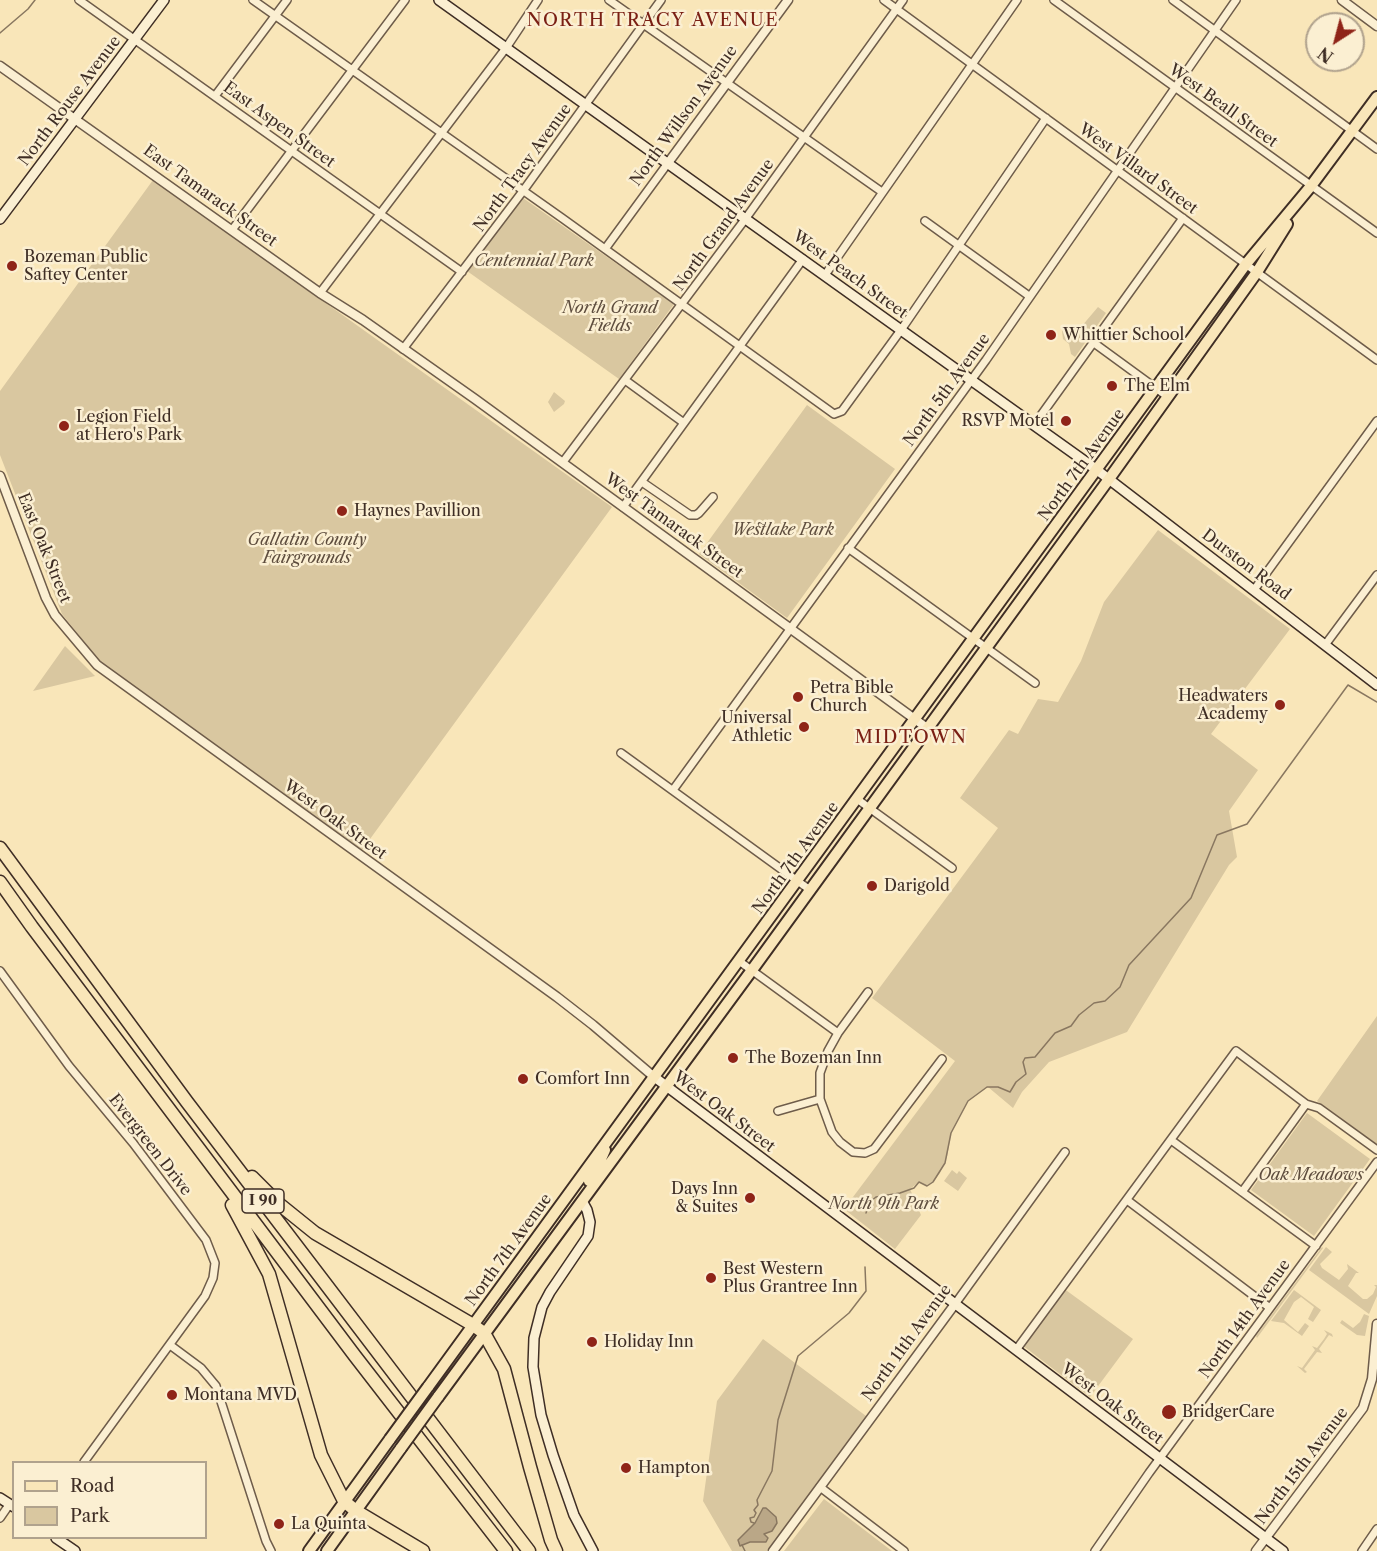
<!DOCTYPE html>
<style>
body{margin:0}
#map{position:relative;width:1377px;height:1551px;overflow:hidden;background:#f9e6b9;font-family:"Libre Caslon Text",serif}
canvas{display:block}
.legend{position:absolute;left:12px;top:1461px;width:195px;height:78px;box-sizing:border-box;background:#fbefd2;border:2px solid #b0a28d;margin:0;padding:8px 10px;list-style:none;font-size:18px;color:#3f2e25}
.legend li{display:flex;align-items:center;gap:12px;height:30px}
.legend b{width:30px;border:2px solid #b0a28d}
.north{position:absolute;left:1305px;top:12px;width:60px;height:60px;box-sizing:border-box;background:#fbefd2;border:2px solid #b0a28d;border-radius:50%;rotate:216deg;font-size:16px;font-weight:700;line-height:24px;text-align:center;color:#3f2e25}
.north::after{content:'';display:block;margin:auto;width:21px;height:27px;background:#8f2418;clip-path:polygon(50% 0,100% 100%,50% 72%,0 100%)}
</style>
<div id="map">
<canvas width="1377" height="1551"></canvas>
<ul class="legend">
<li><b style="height:8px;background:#f9e6b9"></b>Road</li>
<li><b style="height:16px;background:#d9c7a0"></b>Park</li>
</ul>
<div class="north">N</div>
</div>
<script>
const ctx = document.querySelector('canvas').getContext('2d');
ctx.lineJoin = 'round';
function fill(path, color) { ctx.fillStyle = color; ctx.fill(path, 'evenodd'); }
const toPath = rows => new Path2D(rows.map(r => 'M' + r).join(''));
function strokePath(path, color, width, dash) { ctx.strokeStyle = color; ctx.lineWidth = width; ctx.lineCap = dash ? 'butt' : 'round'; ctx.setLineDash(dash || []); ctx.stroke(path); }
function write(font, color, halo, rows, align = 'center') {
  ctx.font = font + ' "Libre Caslon Text",serif'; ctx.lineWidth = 5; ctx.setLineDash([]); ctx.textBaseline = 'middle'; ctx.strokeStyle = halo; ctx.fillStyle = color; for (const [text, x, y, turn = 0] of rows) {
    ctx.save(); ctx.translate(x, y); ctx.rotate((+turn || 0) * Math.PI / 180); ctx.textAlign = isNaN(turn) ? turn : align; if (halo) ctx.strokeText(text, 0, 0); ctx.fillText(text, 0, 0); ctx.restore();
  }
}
fill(toPath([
 [153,180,612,507,362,850,102,664,62,614,0,455,0,391],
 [523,198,674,304,619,379,467,271],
 [1098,307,1106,313,1075,357,1071,354,1069,344,1063,339,1062,331,1069,325,1081,327],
 [554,392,565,401,564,404,554,412,548,402],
 [807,405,895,469,787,618,699,554],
 [1158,530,1290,629,1211,734,1258,770,1229,811,1237,857,1229,865,1127,1032,1049,1062,1022,1092,1013,1108,988,1087,968,1101,951,1133,947,1157,940,1173,933,1182,927,1186,919,1182,910,1189,921,1215,895,1249,844,1209,955,1061,872,998,998,828,960,798,1009,730,1018,734,1038,699,1058,702,1081,661,1104,602],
 [65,646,95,676,33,691],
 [1377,1016,1377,1144,1317,1101],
 [1307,1113,1370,1159,1314,1236,1251,1190],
 [952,1170,957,1174,959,1171,967,1178,958,1191,944,1181],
 [1322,1247,1323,1248,1257,1338,1256,1336],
 [1326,1247,1332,1252,1320,1264,1322,1268,1339,1280,1348,1269,1347,1264,1359,1273,1356,1273,1348,1286,1363,1299,1367,1299,1373,1294,1376,1287,1374,1285,1377,1285,1377,1296,1369,1314,1309,1270],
 [1063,1288,1133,1339,1090,1397,1022,1345],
 [1294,1290,1321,1310,1313,1322,1308,1319,1314,1307,1301,1297,1294,1302,1284,1320,1298,1332,1305,1323,1309,1326,1302,1336,1284,1323,1271,1321],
 [1364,1314,1369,1316,1365,1336,1357,1335,1340,1323,1342,1320,1353,1328,1360,1322],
 [1324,1330,1332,1334,1333,1337,1329,1335,1319,1349,1322,1353,1317,1352,1304,1369,1307,1372,1305,1373,1297,1366,1302,1368,1315,1350,1312,1346,1317,1348,1324,1339,1327,1334],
 [763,1339,866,1416,767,1551,732,1551,703,1501,717,1401],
 [824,1499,892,1551,784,1551]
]), '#d9c7a0');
const water = toPath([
 [763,1508,766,1508,776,1517,777,1523,772,1531,764,1534,768,1538,766,1542,750,1542,740,1546,738,1540,755,1523,763,1508]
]);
fill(water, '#baa787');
strokePath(water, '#897760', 1.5);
strokePath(toPath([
 [0,33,28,9,35,0],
 [866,1213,871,1201,876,1197,900,1193,914,1188,919,1182,927,1186,933,1182,945,1163,951,1133,968,1101,987,1087,998,1087,1010,1092,1016,1082,1026,1074,1023,1062,1025,1058,1035,1057,1055,1033,1071,1026,1079,1015,1094,1003,1105,1001,1120,987,1129,965,1191,898,1217,835,1247,824,1348,685,1377,702],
 [754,1523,751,1522,750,1518,754,1517,756,1513,754,1510,758,1505,757,1500,772,1471,778,1420,798,1356,849,1313,866,1291,865,1267],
 [742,1545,745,1551]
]), '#897760', 1.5);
const minor = toPath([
 [79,0,462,272],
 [253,0,562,218,834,414,842,411,901,330,1046,118],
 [609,0,882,192],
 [884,0,1377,360],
 [1054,0,1377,233],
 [1173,0,1377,149],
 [215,96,287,0],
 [925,221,1029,296],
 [232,230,405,0],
 [605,249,668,163],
 [825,275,1017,0],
 [320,293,506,48,538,0],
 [1094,343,1168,397],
 [403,349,523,191,661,0],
 [625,380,684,423],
 [1034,425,1183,218],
 [563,462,746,218,903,0],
 [642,482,690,515,696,515,699,513,713,497],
 [623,507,803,259],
 [848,548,1035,683],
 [1254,590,1377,421],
 [1325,645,1377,575],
 [621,753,810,890],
 [673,790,986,360,1236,0],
 [857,799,952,868],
 [739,961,838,1033],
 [0,971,69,1066,133,1143,206,1240,215,1263,213,1278,205,1296,84,1462],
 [868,992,838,1033,828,1051,820,1073,820,1099,832,1132,840,1142,853,1152,865,1153,874,1149,942,1059],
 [778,1111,820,1099],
 [1171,1140,1316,1246],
 [1242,1192,1306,1104],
 [1127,1200,1270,1308],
 [955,1304,1065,1152],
 [170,1345,201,1368,216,1386,266,1541,271,1551],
 [1016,1350,1236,1051,1306,1104,1319,1108,1377,1150],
 [820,1487,904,1551],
 [0,1518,9,1505],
 [1095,1551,1149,1473,1377,1162],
 [1362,1551,1377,1529]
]);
const tertiary = toPath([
 [1342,0,1377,26],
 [0,66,320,293,363,320,475,399,927,728],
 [668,163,788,0],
 [0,476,46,598,55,615,97,665,557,997,593,1025,653,1076],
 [773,1551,955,1304],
 [1256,1551,1363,1408,1372,1379,1377,1324]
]);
const secondary = toPath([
 [439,0,1097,470,1377,685],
 [0,219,164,0],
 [653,1076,1283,1551],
 [582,1201,587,1210,590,1222,588,1236,550,1292,542,1307,534,1338,533,1367,541,1415,553,1455,574,1515,593,1551],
 [0,1498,14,1507],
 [56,1538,75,1551]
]);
const primary = toPath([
 [589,1181,597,1168,605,1150],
 [428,1387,1246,264,1311,186,1377,97],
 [438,1397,752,970,1109,479,1257,272,1287,224],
 [309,1551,390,1439],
 [327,1551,401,1448]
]);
const motorway = toPath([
 [0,848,187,1102,529,1551],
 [0,882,32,927,355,1356,506,1551],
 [252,1177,279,1204,315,1233,473,1325,484,1333,504,1369,530,1467,551,1540,556,1551],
 [232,1205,269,1274,321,1455,344,1501,356,1511,423,1551]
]);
strokePath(minor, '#6e5c4a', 10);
strokePath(tertiary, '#6e5c4a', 11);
strokePath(secondary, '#3f2e25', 12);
strokePath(primary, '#3f2e25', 14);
strokePath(motorway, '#3f2e25', 15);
strokePath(minor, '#fbefd2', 7);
strokePath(tertiary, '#fbefd2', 8);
strokePath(secondary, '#fbefd2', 9);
strokePath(primary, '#f9e6b9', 10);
strokePath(motorway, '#f9e6b9', 12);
const primaryBridge = toPath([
 [390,1439,428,1387],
 [401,1448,438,1397]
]);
strokePath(primaryBridge, '#3f2e25', 14, []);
strokePath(primaryBridge, '#f9e6b9', 10);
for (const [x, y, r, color] of [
 [12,266,6,"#8f2418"],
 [1051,335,6,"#8f2418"],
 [1112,386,6,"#8f2418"],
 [1066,421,6,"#8f2418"],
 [64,426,6,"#8f2418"],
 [342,511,6,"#8f2418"],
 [798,697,6,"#8f2418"],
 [1280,705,6,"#8f2418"],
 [804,727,6,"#8f2418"],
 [872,886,6,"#8f2418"],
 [733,1058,6,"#8f2418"],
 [523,1079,6,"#8f2418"],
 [750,1198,6,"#8f2418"],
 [711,1278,6,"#8f2418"],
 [592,1342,6,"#8f2418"],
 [172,1395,6,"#8f2418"],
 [1169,1412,8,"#8f2418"],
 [626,1468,6,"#8f2418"],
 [279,1524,6,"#8f2418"]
]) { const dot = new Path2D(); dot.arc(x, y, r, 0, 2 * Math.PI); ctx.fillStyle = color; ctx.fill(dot); strokePath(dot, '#fbefd2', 2); }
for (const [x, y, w] of [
 [263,1201,42]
]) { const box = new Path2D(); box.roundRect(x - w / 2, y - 12, w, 24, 4.5); ctx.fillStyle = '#fbefd2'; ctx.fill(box); strokePath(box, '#3f2e25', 1.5); }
write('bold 15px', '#3f2e25', null, [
 ["I 90",263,1201]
]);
write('16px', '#3f2e25', '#fbefd2', [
 ["North Rouse Avenue",70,101,-53],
 ["West Beall Street",1223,106,36],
 ["North Willson Avenue",684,116,-54],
 ["East Aspen Street",279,125,36],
 ["North Tracy Avenue",523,168,-54],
 ["West Villard Street",1138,169,36],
 ["East Tamarack Street",210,196,36],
 ["North Grand Avenue",724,225,-54],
 ["West Peach Street",850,275,36],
 ["North 5th Avenue",947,390,-54],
 ["North 7th Avenue",1082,465,-54],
 ["West Tamarack Street",674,526,36],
 ["East Oak Street",44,548,68],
 ["Durston Road",1246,565,37],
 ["West Oak Street",335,820,36],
 ["North 7th Avenue",796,858,-54],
 ["West Oak Street",724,1112,37],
 ["Evergreen Drive",150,1145,52],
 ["North 7th Avenue",509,1250,-54],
 ["North 14th Avenue",1245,1319,-54],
 ["North 11th Avenue",907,1343,-54],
 ["West Oak Street",1112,1404,37],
 ["North 15th Avenue",1302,1466,-53]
]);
write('16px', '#3f2e25', '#fbefd2', [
 ["Bozeman Public",24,257],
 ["Saftey Center",24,275],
 ["Whittier School",1063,335],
 ["The Elm",1124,386],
 ["Legion Field",76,417],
 ["at Hero's Park",76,435],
 ["RSVP Motel",1054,421,"right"],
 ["Haynes Pavillion",354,511],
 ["Petra Bible",810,688],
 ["Church",810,706],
 ["Headwaters",1268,696,"right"],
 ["Academy",1268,714,"right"],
 ["Universal",792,718,"right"],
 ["Athletic",792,736,"right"],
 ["Darigold",884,886],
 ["The Bozeman Inn",745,1058],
 ["Comfort Inn",535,1079],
 ["Days Inn",738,1189,"right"],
 ["& Suites",738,1207,"right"],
 ["Best Western",723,1269],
 ["Plus Grantree Inn",723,1287],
 ["Holiday Inn",604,1342],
 ["Montana MVD",184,1395],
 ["BridgerCare",1182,1412],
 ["Hampton",638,1468],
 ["La Quinta",291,1524]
], 'left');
write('italic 16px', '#5e4d3e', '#fbefd2', [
 ["Centennial Park",534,261],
 ["North Grand",610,308],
 ["Fields",610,326],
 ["Westlake Park",783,530],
 ["Gallatin County",307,540],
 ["Fairgrounds",307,558],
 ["Oak Meadows",1311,1175],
 ["North 9th Park",884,1204]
]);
ctx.letterSpacing = '1.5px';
write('18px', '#7a1f14', '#fbefd2', [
 ["NORTH TRACY AVENUE",653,21],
 ["MIDTOWN",911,738]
]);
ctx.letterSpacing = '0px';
</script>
